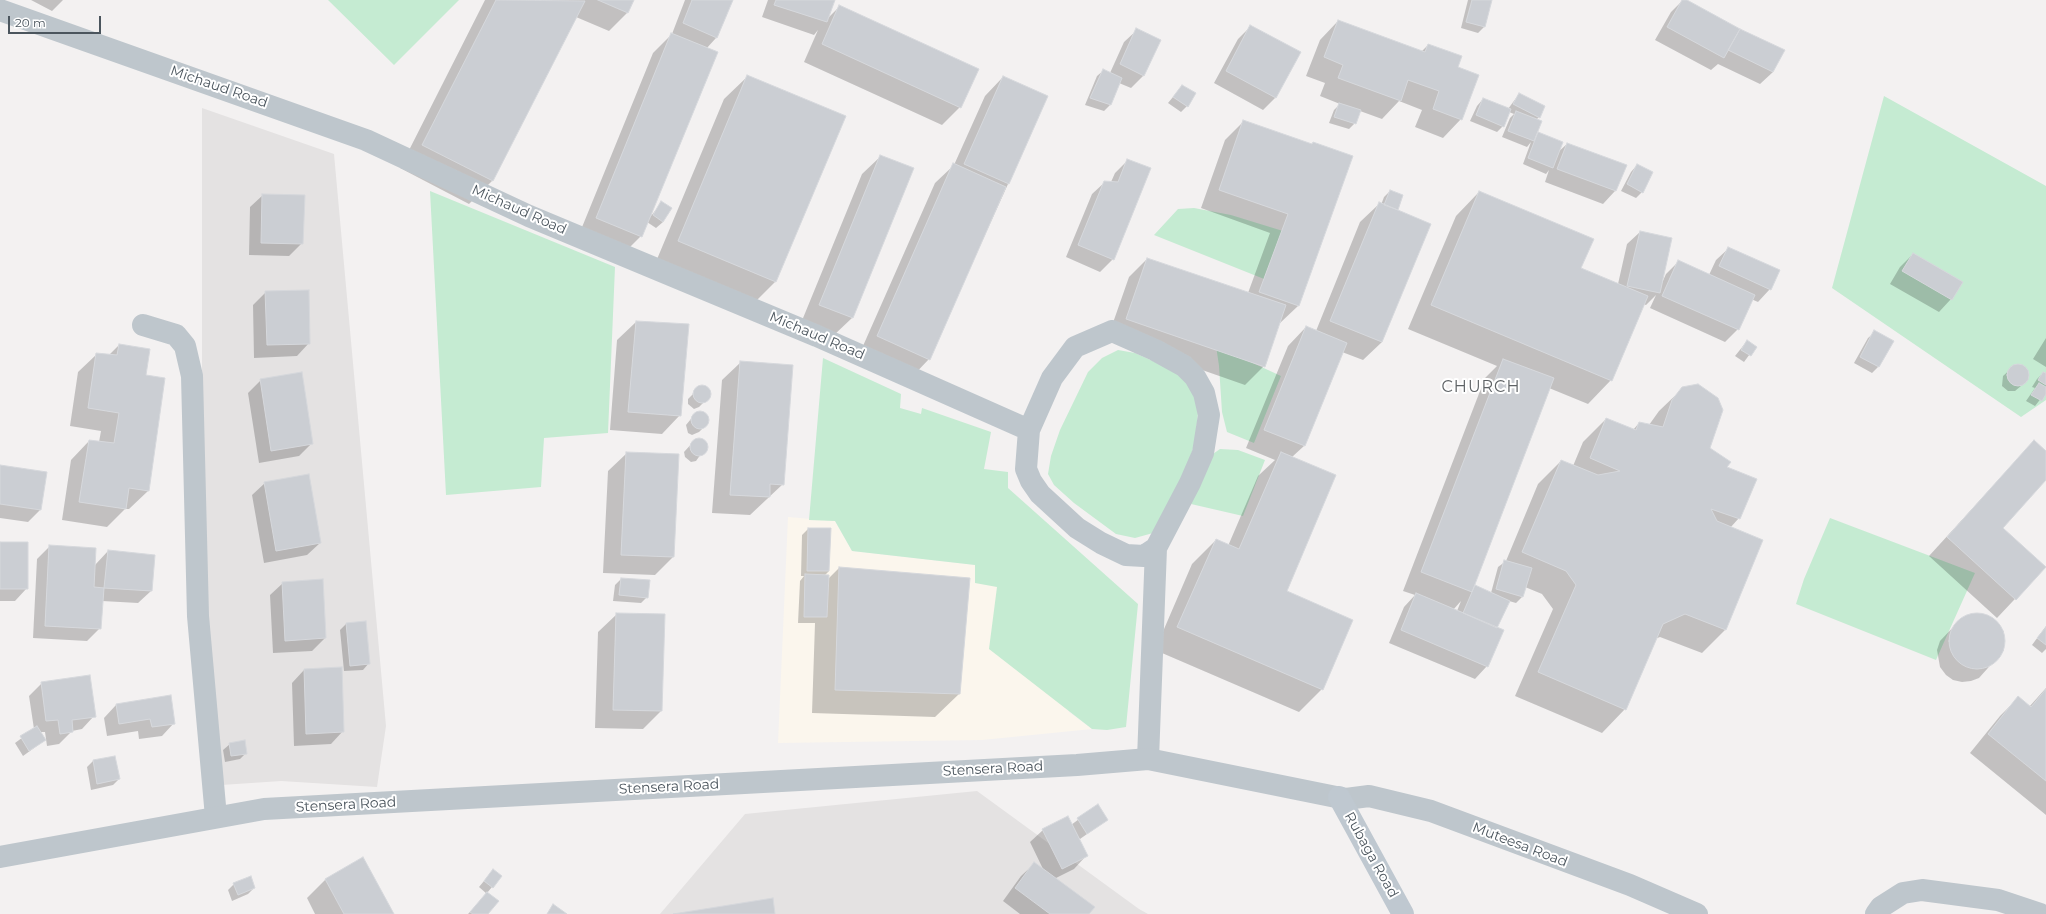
<!DOCTYPE html>
<style>
body{margin:0}
#map{position:relative;width:2046px;height:914px;overflow:hidden;background:#f3f1f1;font-family:Montserrat,sans-serif}
canvas{display:block}
.scale{position:absolute;left:8px;top:16px;width:93px;height:18px;box-sizing:border-box;border:2px solid #4b555d;border-top:0;padding-left:5px;font-size:12px;line-height:14px;white-space:nowrap;color:#4b555d;-webkit-text-stroke:3px #fff;paint-order:stroke}
</style>
<div id="map">
<canvas width="2046" height="914"></canvas>
<div class="scale">20 m</div>
</div>
<script>
const ctx = document.querySelector('canvas').getContext('2d');
ctx.lineJoin = 'round';
function fill(path, color) { ctx.fillStyle = color; ctx.fill(path, 'evenodd'); }
const toPath = rows => new Path2D(rows.map(r => 'M' + r).join(''));
function strokePath(path, color, width, dash) { ctx.strokeStyle = color; ctx.lineWidth = width; ctx.lineCap = dash ? 'butt' : 'round'; ctx.setLineDash(dash || []); ctx.stroke(path); }
function write(font, color, halo, rows, align = 'center') {
  ctx.font = font + ' Montserrat,sans-serif'; ctx.lineWidth = 4; ctx.setLineDash([]); ctx.textBaseline = 'middle'; ctx.strokeStyle = halo; ctx.fillStyle = color; for (const [text, x, y, turn = 0] of rows) {
    ctx.save(); ctx.translate(x, y); ctx.rotate((+turn || 0) * Math.PI / 180); ctx.textAlign = isNaN(turn) ? turn : align; if (halo) ctx.strokeText(text, 0, 0); ctx.fillText(text, 0, 0); ctx.restore();
  }
}
fill(toPath([
 [788,517,835,521,852,551,975,565,997,586,1069,712,1092,729,982,740,778,743]
]), '#fbf6ed');
fill(toPath([
 [202,108,334,154,386,726,377,787,281,781,221,785,202,634],
 [977,791,1139,909,1148,914,660,914,745,814]
]), '#e4e2e2');
fill(toPath([
 [328,0,459,0,394,65],
 [1884,96,2046,186,2046,400,2021,417,1832,288],
 [430,191,615,267,608,433,544,438,541,487,446,495],
 [1194,208,1231,215,1283,231,1264,279,1154,235,1178,209],
 [1216,346,1281,376,1254,443,1227,432,1222,412,1219,366],
 [1118,350,1135,353,1173,370,1193,385,1198,413,1195,442,1184,478,1153,533,1135,538,1116,534,1074,503,1054,485,1048,474,1051,456,1060,430,1088,372,1102,358],
 [823,358,901,394,900,408,921,414,922,408,991,432,984,469,1008,472,1008,488,1138,604,1126,727,1107,730,1092,729,989,649,997,587,975,583,975,565,852,551,835,521,809,520],
 [1220,449,1238,450,1265,460,1243,516,1191,504,1210,456],
 [1830,518,1975,573,1936,660,1796,604,1804,579]
]), '#c5ebd2');
fill(toPath([
 [31,0,63,0,52,11],
 [485,0,633,0,627,13,609,31,576,17,493,180,469,204,400,168],
 [685,0,732,0,716,38,706,49,651,216,662,202,663,222,656,228,647,222,641,236,623,254,578,237,653,53,672,34],
 [768,0,834,0,828,18,839,7,960,107,942,125,804,62,818,30,814,35,762,17],
 [1468,0,1491,0,1484,27,1478,33,1461,28],
 [1683,0,1685,0,1773,72,1760,84,1718,64,1711,70,1655,40,1671,12],
 [1338,21,1421,52,1428,45,1461,119,1443,138,1415,127,1422,110,1399,101,1382,119,1360,111,1355,123,1349,129,1329,123,1334,110,1340,104,1320,96,1325,83,1306,76,1320,40],
 [1251,26,1276,97,1263,110,1214,83,1238,39],
 [1137,30,1144,75,1131,88,1119,83,1110,105,1104,111,1085,105,1097,76,1104,70,1110,73,1124,42],
 [748,76,776,281,752,305,655,264,724,99],
 [1003,77,1008,184,929,359,911,378,859,355,935,183,954,165,985,96],
 [1182,86,1187,106,1181,112,1168,103],
 [1519,94,1539,117,1536,120,1534,138,1539,133,1557,153,1567,144,1625,166,1615,191,1603,204,1545,182,1549,170,1546,174,1523,164,1531,142,1527,147,1502,137,1510,118,1514,114,1509,112,1503,126,1497,132,1470,121,1477,106,1483,99,1508,109],
 [1244,121,1311,145,1298,306,1279,324,1264,366,1245,385,1108,337,1129,277,1147,259,1248,293,1270,233,1201,208,1225,140],
 [881,156,913,169,852,318,833,336,801,323,862,174],
 [1128,160,1113,259,1100,272,1066,257,1092,194,1105,182,1111,182,1115,173],
 [1637,165,1642,192,1636,198,1621,191,1631,172],
 [1390,191,1396,210,1430,224,1382,342,1363,360,1342,352,1304,446,1292,457,1285,591,1322,689,1299,712,1155,650,1192,564,1216,540,1228,546,1258,476,1275,460,1246,448,1288,346,1306,327,1316,331,1360,222,1379,204,1381,205,1384,197],
 [1479,192,1580,269,1618,284,1627,244,1640,232,1662,283,1666,274,1679,261,1709,275,1716,260,1729,248,1770,289,1758,302,1751,299,1738,329,1725,342,1650,308,1656,295,1646,305,1643,304,1611,380,1588,404,1549,388,1472,589,1475,586,1491,593,1498,567,1506,561,1538,484,1561,461,1573,466,1583,442,1606,419,1633,430,1639,423,1649,425,1659,411,1683,388,1708,448,1726,468,1739,518,1730,528,1761,541,1725,630,1702,653,1660,637,1655,639,1625,709,1602,733,1515,696,1553,609,1542,594,1525,587,1522,597,1516,603,1509,601,1496,629,1487,666,1475,679,1389,643,1404,607,1415,595,1403,591,1485,378,1497,366,1408,329,1456,216],
 [1461,601,1457,611,1453,610],
 [263,195,302,243,289,256,249,255,250,207],
 [1913,254,1951,299,1939,312,1890,284,1900,267],
 [266,292,309,343,297,356,254,358,253,305],
 [636,322,687,325,680,415,662,434,610,430,617,340],
 [1875,332,1878,367,1872,373,1854,363,1868,338],
 [2046,338,2046,367,2033,359],
 [1747,341,1755,347,1744,362,1735,356],
 [119,345,145,376,164,379,148,491,129,509,125,509,107,527,62,520,71,460,89,441,99,442,101,431,70,426,78,372,97,354,109,355],
 [741,362,783,484,750,515,712,513,722,380],
 [2019,365,2025,367,2028,371,2028,380,2015,391,2008,391,2002,386,2003,376,2014,366],
 [2043,373,2046,374,2046,392,2035,406,2026,401,2035,388,2032,387,2037,379],
 [261,380,312,443,299,456,259,463,248,393],
 [700,387,708,390,709,397,699,407,694,409,688,404,688,399],
 [700,412,706,416,706,425,699,432,692,435,688,433,686,425,695,414],
 [699,440,705,443,706,447,696,461,691,462,685,457,684,452,694,441],
 [2034,441,2046,452,2046,479,2001,528,2045,567,1997,618,1929,556],
 [627,453,673,557,655,575,603,573,608,471],
 [0,466,40,510,28,522,0,518],
 [265,483,320,543,307,555,264,563,252,495],
 [808,529,829,571,824,576,827,580,839,568,959,694,935,717,812,713,815,623,798,623,800,581,804,576,801,576,802,535],
 [0,543,27,588,15,601,0,601],
 [50,546,95,565,108,551,151,591,138,603,102,601,100,628,87,641,33,638,37,559],
 [621,579,647,597,641,603,613,601,615,585],
 [283,583,325,638,312,651,273,653,270,595],
 [1975,613,1984,614,1993,618,1999,624,2004,632,2004,650,1979,678,1971,681,1962,682,1953,680,1946,675,1940,667,1937,650,1940,641,1959,621,1966,616],
 [617,614,661,711,643,729,595,728,598,632],
 [346,624,369,663,363,670,344,671,340,630],
 [2046,626,2046,649,2042,653,2032,645],
 [304,670,343,731,331,744,294,746,292,683],
 [42,683,94,716,82,729,72,731,59,744,47,746,45,732,40,732,45,740,23,756,15,743,34,729,29,696],
 [2046,688,2046,815,1970,753,2000,716,2018,698,2029,707],
 [116,705,174,723,162,736,139,739,138,731,107,736,104,718],
 [230,744,246,753,240,759,225,762,223,750],
 [114,757,119,779,113,785,91,790,87,767,93,761],
 [1098,805,1107,820,1080,839,1076,835,1086,856,1074,869,1054,879,1088,914,1020,914,1003,901,1021,876,1034,864,1044,871,1030,842,1043,830,1071,825],
 [362,859,393,914,315,914,307,898,325,880],
 [493,870,492,887,487,893,487,914,468,914,487,894,479,887],
 [234,884,254,888,248,894,232,901,228,890]
]), '#0003');
const building = toPath([
 [496,0,585,1,493,181,422,145,496,0],
 [598,0,634,0,628,13,598,0],
 [692,0,733,0,717,38,683,23,692,0],
 [776,0,835,0,827,22,774,5,776,0],
 [1472,0,1492,0,1485,27,1466,22,1472,0],
 [1682,0,1687,0,1740,29,1724,58,1667,27,1682,0],
 [839,5,979,69,961,108,822,44,839,5],
 [1338,20,1425,52,1428,44,1462,56,1458,67,1479,75,1462,120,1433,109,1439,91,1408,80,1401,101,1338,78,1343,65,1324,57,1338,20],
 [1250,25,1301,52,1276,98,1226,71,1250,25],
 [1136,28,1161,40,1144,76,1120,64,1136,28],
 [1740,29,1785,50,1773,72,1728,50,1740,29],
 [671,33,718,52,642,237,596,218,671,33],
 [1103,69,1122,78,1111,105,1090,98,1103,69],
 [747,75,846,116,776,282,678,241,747,75],
 [1003,76,1048,96,1009,184,964,164,1003,76],
 [1182,85,1196,93,1188,107,1173,97,1182,85],
 [1519,93,1545,106,1540,118,1513,104,1519,93],
 [1483,98,1511,109,1504,127,1476,115,1483,98],
 [1339,103,1361,110,1356,124,1334,117,1339,103],
 [1516,111,1542,121,1534,141,1508,131,1516,111],
 [1243,120,1312,144,1313,142,1353,156,1299,306,1259,292,1288,214,1219,190,1243,120],
 [1538,132,1563,142,1553,168,1528,158,1538,132],
 [1567,143,1627,165,1616,191,1557,169,1567,143],
 [880,155,914,168,853,318,819,305,880,155],
 [1127,159,1151,168,1114,260,1078,245,1104,181,1118,182,1127,159],
 [953,163,1006,187,930,360,877,336,953,163],
 [1637,164,1653,172,1643,193,1627,184,1637,164],
 [1390,190,1403,195,1398,210,1384,205,1390,190],
 [1479,191,1594,239,1581,268,1648,296,1612,381,1431,305,1479,191],
 [262,194,305,195,303,244,261,243,262,194],
 [661,201,672,208,663,222,653,215,661,201],
 [1379,202,1431,224,1382,342,1330,321,1379,202],
 [1640,231,1672,238,1660,293,1627,286,1640,231],
 [1728,247,1780,270,1771,290,1719,266,1728,247],
 [1913,253,1963,282,1952,300,1902,271,1913,253],
 [1147,258,1286,305,1265,367,1126,319,1147,258],
 [1678,260,1755,295,1739,330,1662,296,1678,260],
 [309,290,310,344,267,345,265,291,309,290],
 [636,321,689,324,681,416,628,412,636,321],
 [1306,326,1347,343,1305,446,1264,430,1306,326],
 [1874,330,1894,341,1879,367,1860,357,1874,330],
 [1747,340,1757,347,1751,356,1741,350,1747,340],
 [119,344,150,349,146,375,165,378,149,491,129,488,126,509,79,502,89,440,114,443,119,413,88,408,96,353,117,355,119,344],
 [1503,359,1554,378,1472,592,1421,572,1503,359],
 [740,361,793,365,784,485,770,484,770,497,730,495,740,361],
 '2007 375a11 11 0 1 1 22 0a11 11 0 1 1-22 0Z',
 [302,372,313,444,271,451,260,379,302,372],
 [2043,372,2046,373,2046,385,2038,380,2043,372],
 [2039,383,2046,387,2046,394,2042,401,2031,395,2039,383],
 [1698,384,1718,398,1723,410,1710,448,1731,462,1727,467,1757,479,1740,519,1711,509,1717,521,1763,540,1726,630,1685,614,1663,624,1626,710,1538,672,1576,585,1566,571,1522,552,1561,460,1598,475,1620,471,1590,458,1606,418,1636,430,1639,422,1663,427,1672,400,1682,387,1698,384],
 '693 394a9 9 0 1 1 18 0a9 9 0 1 1-18 0Z',
 '691 420a9 9 0 1 1 18 0a9 9 0 1 1-18 0Z',
 '690 447a9 9 0 1 1 18 0a9 9 0 1 1-18 0Z',
 [2034,440,2046,451,2046,480,2003,528,2046,567,2016,600,1947,537,2034,440],
 [626,452,679,454,674,557,621,555,626,452],
 [1281,452,1336,475,1287,591,1353,620,1323,690,1177,627,1216,539,1239,549,1281,452],
 [0,465,47,472,41,510,0,504,0,465],
 [309,474,321,543,276,551,264,482,309,474],
 [808,528,831,528,829,571,807,571,808,528],
 [0,542,28,542,28,589,0,589,0,542],
 [49,545,96,548,94,587,104,588,101,629,45,626,49,545],
 [108,550,155,555,152,591,104,588,108,550],
 [1504,560,1532,568,1523,597,1496,589,1504,560],
 [839,567,970,578,960,694,835,690,839,567],
 [805,574,829,575,827,617,804,617,805,574],
 [621,578,650,580,648,598,619,595,621,578],
 [323,579,326,638,285,641,282,582,323,579],
 [1475,585,1510,601,1497,628,1463,613,1475,585],
 [1416,593,1504,630,1488,667,1401,630,1416,593],
 '1949 641a28 28 0 1 1 56 0a28 28 0 1 1-56 0Z',
 [616,613,665,614,662,711,613,710,616,613],
 [366,621,370,664,350,666,346,623,366,621],
 [2046,627,2046,645,2037,638,2046,627],
 [342,667,344,732,306,734,304,669,342,667],
 [90,675,96,717,72,720,73,732,60,734,58,720,46,721,41,682,90,675],
 [2046,689,2046,781,1988,734,2018,696,2031,707,2046,689],
 [171,695,175,724,152,727,150,719,119,724,116,704,171,695],
 [37,726,46,740,29,751,20,736,37,726],
 [245,740,247,754,231,756,229,743,245,740],
 [115,756,120,779,97,784,93,760,115,756],
 [1098,804,1108,820,1087,834,1077,818,1098,804],
 [1068,816,1088,856,1062,869,1042,829,1068,816],
 [363,857,394,914,344,914,325,879,363,857],
 [1034,862,1095,907,1089,914,1050,914,1015,888,1034,862],
 [493,869,502,876,493,888,484,881,493,869],
 [251,876,255,888,238,895,233,883,251,876],
 [487,892,499,901,488,914,473,914,470,912,487,892],
 [773,898,775,914,673,914,773,898],
 [553,904,567,914,547,914,553,904]
]);
fill(building, '#cbced3');
strokePath(building, '#d6d8dc', 1);
strokePath(toPath([
 [0,10,366,140,529,216,817,336,1029,430],
 [143,325,176,335,185,346,192,376,198,616,216,817],
 [1112,331,1155,350,1184,366,1195,377,1204,393,1209,415,1203,453,1190,483,1156,548,1144,556,1126,555,1101,543,1077,528,1040,494,1031,481,1026,469,1029,430,1052,378,1075,347,1112,331],
 [1148,759,1156,548]
]), '#bec6cc', 22);
strokePath(toPath([
 [0,857,264,809,1077,765,1148,759,1346,799,1369,796,1431,811,1630,885,1697,914],
 [1876,914,1881,907,1903,893,1922,890,1998,900,2040,914]
]), '#bec6cc', 22);
strokePath(toPath([
 [1339,797,1403,914]
]), '#bfc8d0', 22);
write('14px', '#4b555d', '#fff', [
 ["Michaud Road",219,87,19],
 ["Michaud Road",519,210,24],
 ["Michaud Road",817,336,23],
 ["Stensera Road",993,769,-3],
 ["Stensera Road",669,787,-3],
 ["Stensera Road",346,805,-3],
 ["Muteesa Road",1520,845,21],
 ["Rubaga Road",1371,855,61]
]);
ctx.letterSpacing = '1px';
write('16px', '#5e6265', '#fff', [
 ["CHURCH",1481,387]
]);
ctx.letterSpacing = '0px';
</script>
